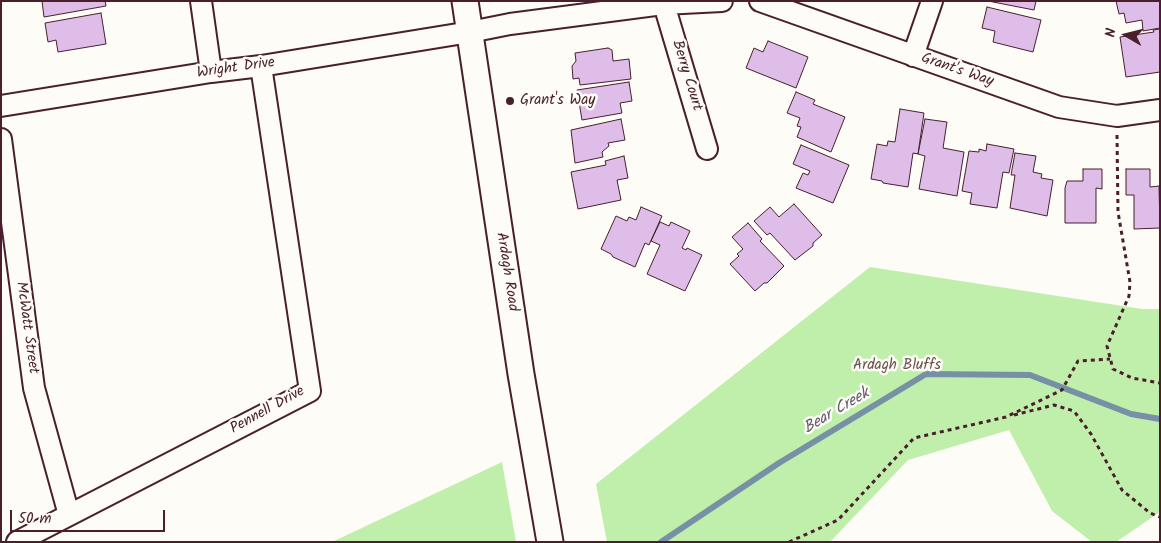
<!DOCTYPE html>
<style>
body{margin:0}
#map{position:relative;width:1161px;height:543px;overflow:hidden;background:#fdfcf7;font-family:Kalam,sans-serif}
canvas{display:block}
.frame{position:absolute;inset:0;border:2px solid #4a1f2b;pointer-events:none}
.north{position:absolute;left:1101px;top:10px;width:50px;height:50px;-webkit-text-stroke:4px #fdfcf7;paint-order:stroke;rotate:278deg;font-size:14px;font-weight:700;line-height:20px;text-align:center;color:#4a1f2b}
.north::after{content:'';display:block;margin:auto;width:18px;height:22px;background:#4a1f2b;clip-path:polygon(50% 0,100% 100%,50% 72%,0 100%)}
.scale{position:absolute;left:10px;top:510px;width:155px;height:22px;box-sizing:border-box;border:2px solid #4a1f2b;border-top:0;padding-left:6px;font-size:15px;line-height:18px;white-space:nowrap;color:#4a1f2b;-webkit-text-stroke:4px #fdfcf7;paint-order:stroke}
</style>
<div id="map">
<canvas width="1161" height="543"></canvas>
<div class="frame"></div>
<div class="north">N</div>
<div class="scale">50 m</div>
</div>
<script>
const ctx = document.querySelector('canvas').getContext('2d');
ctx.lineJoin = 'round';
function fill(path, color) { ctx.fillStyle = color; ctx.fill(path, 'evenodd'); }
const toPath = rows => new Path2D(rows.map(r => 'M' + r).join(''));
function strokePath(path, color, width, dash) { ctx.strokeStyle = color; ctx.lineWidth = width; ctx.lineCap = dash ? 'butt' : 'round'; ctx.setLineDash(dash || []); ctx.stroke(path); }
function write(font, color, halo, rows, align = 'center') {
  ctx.font = font + ' Kalam,sans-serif'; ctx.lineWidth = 5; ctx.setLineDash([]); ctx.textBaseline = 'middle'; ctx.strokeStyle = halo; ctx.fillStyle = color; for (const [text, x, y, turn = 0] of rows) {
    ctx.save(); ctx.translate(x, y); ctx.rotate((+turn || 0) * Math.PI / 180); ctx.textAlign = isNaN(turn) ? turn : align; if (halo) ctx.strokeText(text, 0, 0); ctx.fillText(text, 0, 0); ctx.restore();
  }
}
fill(toPath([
 [870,267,1142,309,1160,309,1160,512,1116,542,1092,542,1052,511,1009,430,908,460,830,542,607,542,596,484],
 [502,462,516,542,332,542]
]), '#c0eeab');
strokePath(toPath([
 [661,542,779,463,926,374,1030,375,1131,414,1160,419]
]), '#7890a6', 6);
const building = toPath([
 [42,1,105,1,106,6,44,17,42,1],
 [988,1,1036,1,1034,10,988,1],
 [1116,1,1160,1,1160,28,1143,31,1142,20,1126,23,1124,13,1119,14,1116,1],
 [987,7,1041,20,1033,52,993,42,995,31,982,28,987,7],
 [101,13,106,44,58,52,56,40,48,42,45,23,101,13],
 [1160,29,1160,72,1126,77,1120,37,1154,32,1153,30,1160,29],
 [768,41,808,57,796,88,746,68,754,48,763,52,768,41],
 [608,48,612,50,613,61,629,59,631,79,580,85,579,78,573,79,572,66,576,61,575,53,608,48],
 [629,82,632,101,620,103,622,113,582,120,577,90,629,82],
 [796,92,815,100,813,104,845,117,831,152,797,137,801,127,797,126,800,118,787,113,796,92],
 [900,109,924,113,918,154,913,153,908,187,883,183,882,181,871,179,877,144,887,146,888,141,895,142,900,109],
 [621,119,625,140,608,143,609,146,602,152,603,157,575,163,571,130,621,119],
 [925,119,947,122,943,148,964,152,957,196,919,189,925,156,918,154,925,119],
 [987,144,1014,149,1009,173,1003,172,997,208,970,204,972,193,962,191,969,151,979,152,979,149,986,151,987,144],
 [801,145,849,165,833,203,796,188,803,173,808,175,810,171,793,164,801,145],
 [1015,153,1036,156,1033,172,1042,174,1041,178,1053,180,1047,216,1010,208,1015,175,1011,175,1015,153],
 [624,156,628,178,617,180,621,200,578,209,571,172,606,165,605,161,624,156],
 [1083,169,1102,169,1102,189,1096,188,1096,223,1065,223,1065,188,1067,181,1083,181,1083,169],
 [1126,169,1150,169,1150,187,1159,186,1160,228,1134,229,1134,195,1126,195,1126,169],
 [794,204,822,235,813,243,813,246,795,260,770,233,767,235,754,221,770,207,779,217,794,204],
 [641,207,662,216,649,245,645,243,635,267,613,257,611,254,601,249,616,216,627,221,629,217,636,220,641,207],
 [660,222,669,226,671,222,690,231,682,248,686,250,687,248,702,255,685,291,647,274,660,245,651,241,660,222],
 [748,223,762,239,760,241,784,266,767,283,764,283,755,291,730,264,739,256,737,254,743,249,732,237,748,223]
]);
fill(building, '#debde9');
strokePath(building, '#4a1f2b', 1);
const minor = toPath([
 [201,1,211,72],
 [663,1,707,149],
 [760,1,1059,107,1117,116,1160,110],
 [913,56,932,1],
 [1,106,211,72,261,66,470,32,510,24,663,4,722,1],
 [1,139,34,388,69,515],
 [17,542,310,391,261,66]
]);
const tertiary = toPath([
 [465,1,521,374,550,542]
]);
strokePath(minor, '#4a1f2b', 24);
strokePath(tertiary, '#4a1f2b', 29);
strokePath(toPath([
 [1117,135,1118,212,1130,282,1129,296,1107,346,1113,369,1132,378,1160,383],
 [1014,415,1054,405,1074,411,1091,434,1122,490,1150,513,1160,517],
 [789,542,838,520,914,438,1006,417,1062,390,1078,361,1110,359]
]), '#4a1f2b', 3, [4, 4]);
strokePath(minor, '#fdfcf7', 20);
strokePath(tertiary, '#fdfcf7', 25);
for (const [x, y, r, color] of [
 [510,101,5,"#4a1f2b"]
]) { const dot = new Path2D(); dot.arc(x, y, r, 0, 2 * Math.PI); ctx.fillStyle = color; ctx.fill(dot); strokePath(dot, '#fdfcf7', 2); }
write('15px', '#4a1f2b', '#fdfcf7', [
 ["Wright Drive",236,69,-8],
 ["Grant's Way",957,71,19],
 ["Berry Court",686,76,73],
 ["Ardagh Road",506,272,81],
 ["McWatt Street",26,328,82],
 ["Pennell Drive",268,411,-29]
]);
write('15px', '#4a1f2b', '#fdfcf7', [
 ["Grant's Way",520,101]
], 'left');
write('15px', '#68534b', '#fdfcf7', [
 ["Ardagh Bluffs",897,366]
]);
write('italic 16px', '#615868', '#fdfcf7', [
 ["Bear Creek",837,412,-31]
]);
</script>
